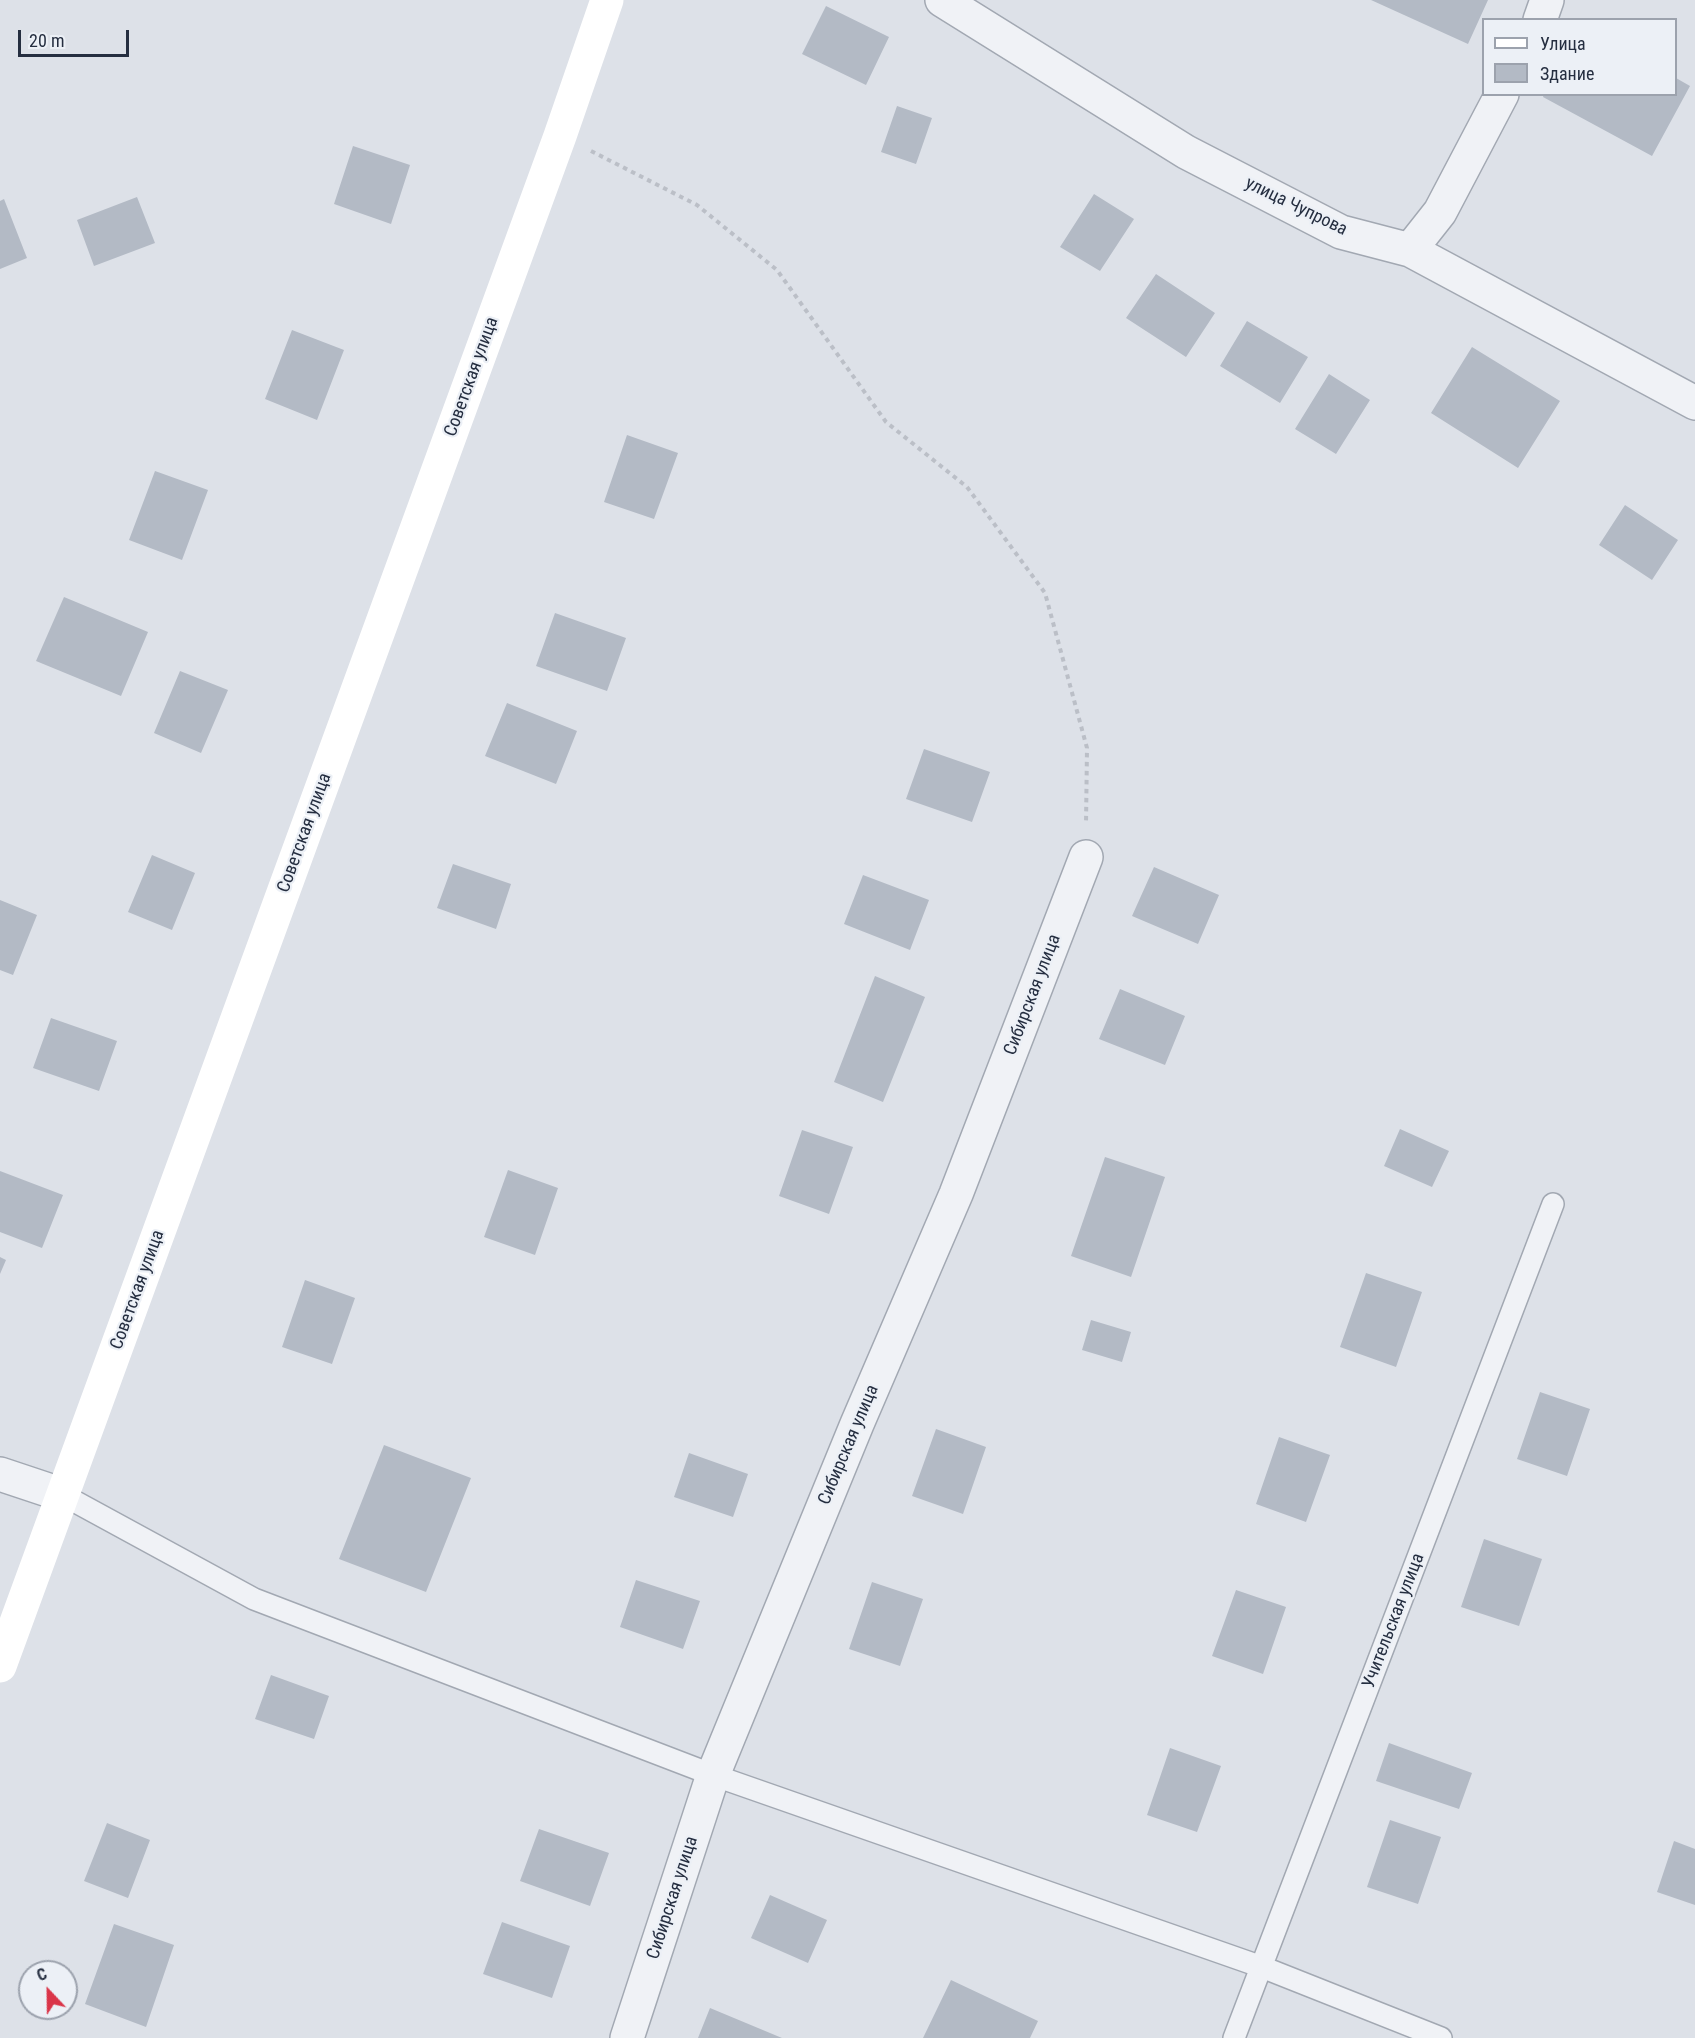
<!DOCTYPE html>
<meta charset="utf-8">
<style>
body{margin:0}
#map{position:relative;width:1695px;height:2038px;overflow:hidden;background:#dde1e8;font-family:"Roboto Condensed",sans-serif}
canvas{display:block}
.legend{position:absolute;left:1482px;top:18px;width:195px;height:78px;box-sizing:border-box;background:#ecf0f6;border:2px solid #9ca2ad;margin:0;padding:8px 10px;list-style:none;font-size:18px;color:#252e40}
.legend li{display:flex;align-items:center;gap:12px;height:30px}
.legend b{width:30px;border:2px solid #9ca2ad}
.north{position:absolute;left:18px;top:1960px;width:60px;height:60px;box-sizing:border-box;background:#ecf0f6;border:2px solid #9ca2ad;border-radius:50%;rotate:338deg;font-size:16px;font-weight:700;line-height:24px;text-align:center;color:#252e40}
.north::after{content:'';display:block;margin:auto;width:21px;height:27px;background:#da3549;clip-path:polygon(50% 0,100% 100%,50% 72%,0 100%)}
.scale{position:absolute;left:18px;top:30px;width:111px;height:27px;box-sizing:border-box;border:3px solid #252e40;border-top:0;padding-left:8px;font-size:18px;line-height:21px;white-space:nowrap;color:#252e40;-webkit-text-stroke:4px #ecf0f6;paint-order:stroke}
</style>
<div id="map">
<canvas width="1695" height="2038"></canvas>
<ul class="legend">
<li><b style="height:8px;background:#fff"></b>Улица</li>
<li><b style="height:16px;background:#b3bac5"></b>Здание</li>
</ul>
<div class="north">С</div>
<div class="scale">20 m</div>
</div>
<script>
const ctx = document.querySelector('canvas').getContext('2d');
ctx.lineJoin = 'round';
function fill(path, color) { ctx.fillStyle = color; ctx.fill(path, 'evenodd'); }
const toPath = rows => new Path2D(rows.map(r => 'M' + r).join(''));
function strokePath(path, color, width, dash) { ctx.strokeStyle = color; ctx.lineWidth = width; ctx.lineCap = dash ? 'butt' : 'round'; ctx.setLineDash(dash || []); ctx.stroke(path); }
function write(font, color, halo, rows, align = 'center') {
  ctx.font = font + ' "Roboto Condensed",sans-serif'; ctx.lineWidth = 4.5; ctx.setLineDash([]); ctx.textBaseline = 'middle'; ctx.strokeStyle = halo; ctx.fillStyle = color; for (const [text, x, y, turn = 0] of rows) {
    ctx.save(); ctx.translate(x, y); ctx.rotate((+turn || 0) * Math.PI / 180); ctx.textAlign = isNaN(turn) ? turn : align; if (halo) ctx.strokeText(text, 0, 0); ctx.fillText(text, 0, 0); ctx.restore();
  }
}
fill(toPath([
 [1371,0,1488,0,1468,44],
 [826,6,889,37,866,85,802,54],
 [1676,78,1690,86,1652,156,1543,97,1544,94,1676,94],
 [897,106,932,118,916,164,881,152],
 [353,146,410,165,391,224,334,204],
 [1094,194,1134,219,1100,271,1060,247],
 [137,197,155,243,94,266,77,220],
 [4,199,27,258,0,269,0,201],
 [1156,274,1215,313,1186,357,1126,318],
 [1247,321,1308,357,1280,403,1220,366],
 [292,330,344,350,317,420,265,399],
 [1472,347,1560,401,1518,468,1431,413],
 [1329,374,1370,400,1336,454,1295,429],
 [627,435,678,453,654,519,604,502],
 [155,471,208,490,182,560,129,540],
 [1625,505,1678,540,1652,580,1599,545],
 [64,597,148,632,121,696,36,661],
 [555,613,626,638,607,691,536,666],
 [180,671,228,690,201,753,154,733],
 [507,703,577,731,556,784,485,756],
 [924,749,990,772,972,822,906,799],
 [152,855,195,873,172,930,128,912],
 [453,864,511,884,496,929,437,908],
 [1154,867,1219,895,1198,944,1132,916],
 [863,875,929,900,910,950,844,924],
 [0,900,37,915,13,975,0,970],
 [875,976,925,997,883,1102,834,1082],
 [1120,989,1185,1016,1165,1065,1099,1039],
 [51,1018,117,1041,99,1091,33,1068],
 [1400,1129,1449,1151,1432,1187,1384,1166],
 [802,1130,853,1147,829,1214,779,1196],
 [1105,1157,1165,1177,1131,1277,1071,1256],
 [508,1170,558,1188,535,1255,484,1237],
 [0,1171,63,1195,42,1248,0,1232],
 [0,1257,6,1260,0,1274],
 [1366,1273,1422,1292,1396,1367,1340,1347],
 [305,1280,355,1298,332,1364,282,1347],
 [1091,1320,1131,1332,1122,1362,1082,1350],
 [1540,1392,1590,1409,1567,1476,1517,1459],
 [936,1429,986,1447,963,1514,912,1496],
 [1279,1437,1330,1455,1306,1522,1256,1504],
 [384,1445,471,1478,426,1592,339,1559],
 [689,1453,748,1474,733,1517,674,1497],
 [1484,1539,1542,1559,1519,1626,1461,1607],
 [636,1580,700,1601,683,1649,620,1627],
 [872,1582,923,1599,900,1666,849,1649],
 [1236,1590,1286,1607,1263,1674,1212,1656],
 [271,1675,329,1696,314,1739,255,1719],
 [1389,1743,1472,1773,1459,1809,1376,1781],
 [1170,1748,1221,1766,1197,1832,1147,1815],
 [1390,1820,1441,1837,1418,1904,1367,1887],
 [107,1823,150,1840,128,1898,84,1881],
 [539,1829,609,1853,590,1906,520,1881],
 [1674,1841,1695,1849,1695,1905,1657,1892],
 [770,1895,827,1920,808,1963,751,1938],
 [502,1922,570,1946,552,1998,483,1974],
 [114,1924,174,1945,146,2027,85,2004],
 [951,1980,1038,2021,1030,2038,923,2038],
 [710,2008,782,2038,698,2038]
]), '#b3bac5');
const service = toPath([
 [63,1495,254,1599,713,1775,1262,1967,1441,2038],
 [1234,2038,1553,1204]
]);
const minor = toPath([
 [942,0,1186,152,1341,232,1410,250,1695,403],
 [1540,20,1547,0],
 [1410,250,1440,212,1502,94],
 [0,1474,63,1495],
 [627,2038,713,1775,857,1424,956,1194,1086,857]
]);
strokePath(service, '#a2a8b2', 24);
strokePath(minor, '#a2a8b2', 36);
strokePath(toPath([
 [591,151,697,205,777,270,886,422,967,487,1045,593,1087,748,1086,824]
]), '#bbbfc7', 4, [4.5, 4.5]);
strokePath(service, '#f0f2f6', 21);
strokePath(minor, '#f0f2f6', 33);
strokePath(toPath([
 [0,1666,560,136,607,0]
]), '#fff', 33);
write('18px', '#252e40', '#ecf0f6', [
 ["улица Чупрова",1296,207,26],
 ["Советская улица",472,377,-70],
 ["Советская улица",305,833,-70],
 ["Сибирская улица",1033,995,-69],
 ["Советская улица",138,1290,-70],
 ["Сибирская улица",849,1445,-67],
 ["Учительская улица",1394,1621,-69],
 ["Сибирская улица",673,1898,-72]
]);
</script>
